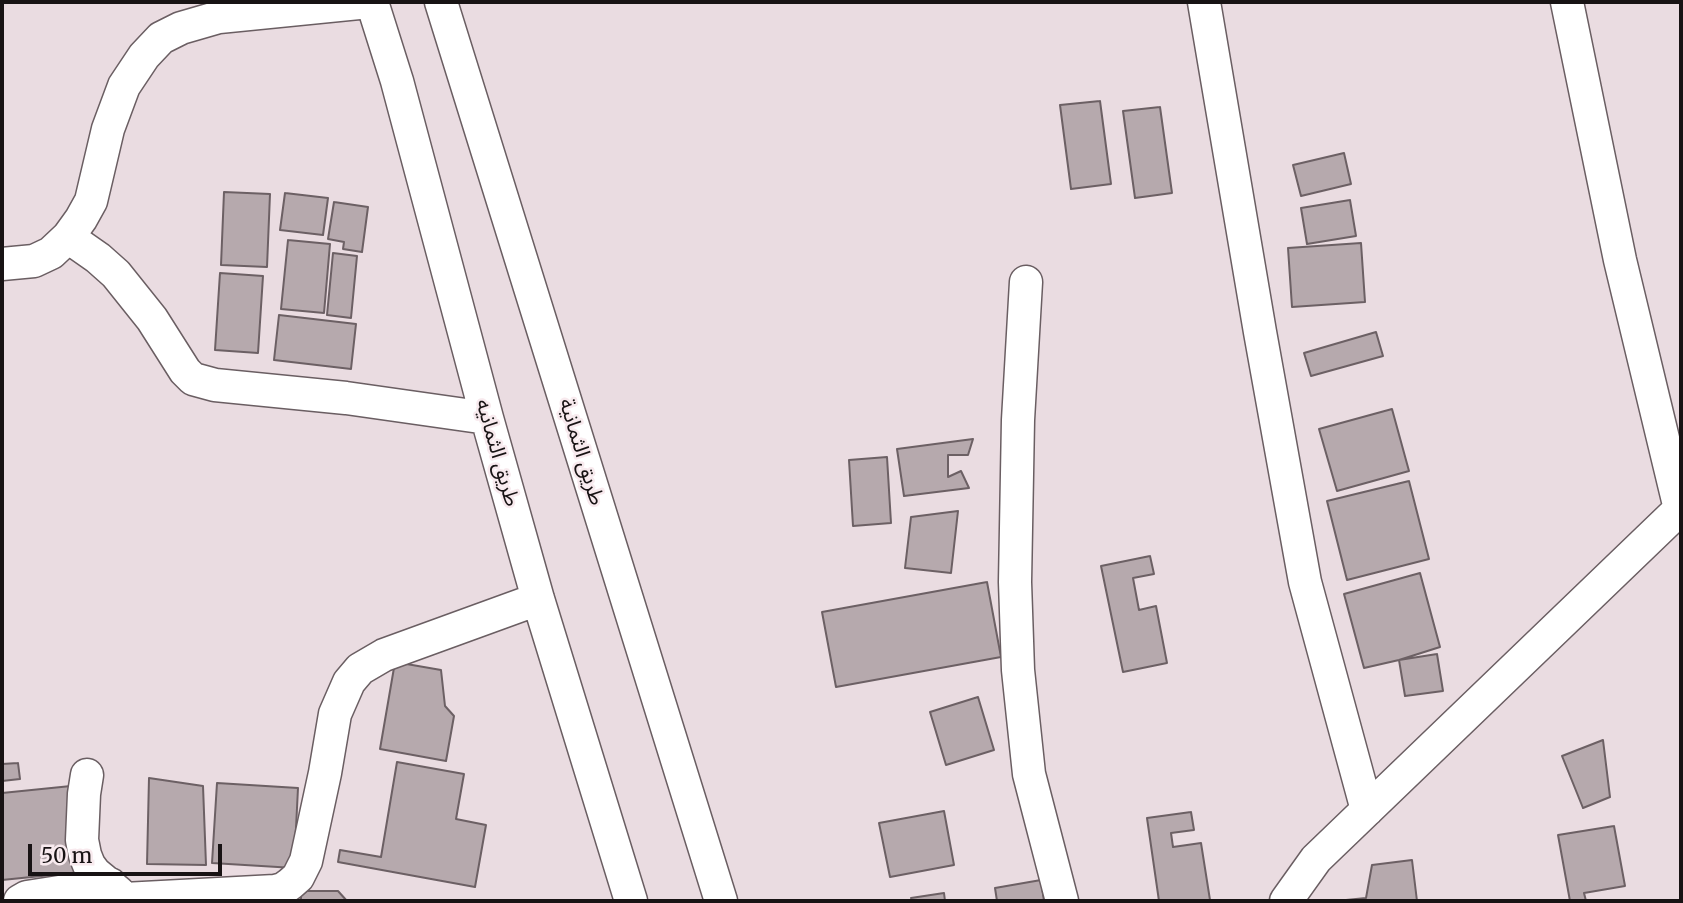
<!DOCTYPE html>
<meta charset="utf-8">
<style>
body{margin:0}
#map{position:relative;width:1683px;height:903px;overflow:hidden;background:#eadce1;font-family:Merriweather,serif}
canvas{display:block}
.frame{position:absolute;inset:0;border:4px solid #181314;pointer-events:none}
.scale{position:absolute;left:28px;top:844px;width:194px;height:32px;box-sizing:border-box;border:4px solid #181314;border-top:0;padding-left:9px;font-size:21px;line-height:24px;white-space:nowrap;color:#181314;-webkit-text-stroke:5px #f8eaee;paint-order:stroke}
</style>
<div id="map">
<canvas width="1683" height="903"></canvas>
<div class="frame"></div>
<div class="scale">50 m</div>
</div>
<script>
const ctx = document.querySelector('canvas').getContext('2d');
ctx.lineJoin = 'round';
function fill(path, color) { ctx.fillStyle = color; ctx.fill(path, 'evenodd'); }
const toPath = rows => new Path2D(rows.map(r => 'M' + r).join(''));
function strokePath(path, color, width, dash) { ctx.strokeStyle = color; ctx.lineWidth = width; ctx.lineCap = dash ? 'butt' : 'round'; ctx.setLineDash(dash || []); ctx.stroke(path); }
function write(font, color, halo, rows, align = 'center') {
  ctx.font = font + ' Merriweather,"Noto Sans Arabic",serif'; ctx.lineWidth = 5; ctx.setLineDash([]); ctx.textBaseline = 'middle'; ctx.strokeStyle = halo; ctx.fillStyle = color; for (const [text, x, y, turn = 0] of rows) {
    ctx.save(); ctx.translate(x, y); ctx.rotate((+turn || 0) * Math.PI / 180); ctx.textAlign = isNaN(turn) ? turn : align; if (halo) ctx.strokeText(text, 0, 0); ctx.fillText(text, 0, 0); ctx.restore();
  }
}
const building = toPath([
 [1100,101,1111,184,1071,189,1060,105,1100,101],
 [1160,107,1172,193,1135,198,1123,111,1160,107],
 [1344,153,1351,184,1301,196,1293,165,1344,153],
 [224,192,270,194,267,267,221,265,224,192],
 [285,193,328,198,323,235,280,230,285,193],
 [1350,200,1356,236,1307,244,1301,208,1350,200],
 [334,202,368,207,362,252,343,249,344,242,328,239,334,202],
 [288,240,330,244,324,313,281,309,288,240],
 [1361,243,1365,302,1292,307,1288,248,1361,243],
 [333,253,357,256,351,318,327,315,333,253],
 [220,273,263,276,258,353,215,350,220,273],
 [279,315,356,324,351,369,274,360,279,315],
 [1376,332,1383,356,1311,376,1304,353,1376,332],
 [1392,409,1409,471,1337,491,1319,429,1392,409],
 [973,439,968,455,948,455,948,477,961,471,969,488,904,496,897,449,973,439],
 [887,457,891,523,853,526,849,460,887,457],
 [1409,481,1429,559,1347,580,1327,501,1409,481],
 [958,511,951,573,905,568,911,517,958,511],
 [1150,556,1154,574,1133,578,1139,610,1156,606,1167,663,1123,672,1101,566,1150,556],
 [1420,573,1440,647,1399,660,1364,668,1344,594,1420,573],
 [987,582,1001,657,836,687,822,612,987,582],
 [1437,654,1443,691,1405,696,1399,660,1437,654],
 [395,662,441,670,445,706,454,716,446,761,380,749,395,662],
 [978,697,994,750,946,765,930,712,978,697],
 [1603,740,1610,797,1583,808,1562,756,1603,740],
 [397,762,464,774,456,819,486,825,475,887,338,862,340,850,381,857,397,762],
 [18,763,20,779,2,781,2,764,18,763],
 [149,778,203,786,206,865,147,864,149,778],
 [217,783,298,788,294,868,212,863,217,783],
 [71,786,81,872,2,880,2,793,71,786],
 [944,811,954,865,890,877,879,823,944,811],
 [1191,812,1194,830,1171,833,1173,847,1201,843,1210,900,1159,901,1147,818,1191,812],
 [1614,826,1625,886,1584,893,1586,901,1570,901,1558,835,1614,826],
 [1412,860,1417,901,1336,901,1366,898,1372,865,1412,860],
 [1041,880,1044,901,997,901,995,888,1041,880],
 [301,891,338,891,347,901,301,901,301,891],
 [944,893,945,901,912,901,911,898,944,893]
]);
fill(building, '#b6a9ad');
strokePath(building, '#6c6064', 2);
const minor = toPath([
 [372,2,397,81,487,418,538,599,631,901],
 [441,2,721,901],
 [1204,2,1260,332,1305,582,1367,810],
 [1567,2,1620,260,1680,509],
 [68,237,98,258,116,274,152,319,185,371,193,379,215,385,346,398,487,418],
 [2,264,34,261,51,253,68,237,81,219,91,201,108,129,124,86,144,56,161,38,181,28,219,17,369,2],
 [1026,282,1018,420,1015,582,1018,670,1029,774,1062,901],
 [87,775,84,794,82,840,85,855,89,865,95,873,118,892,124,901],
 [124,899,275,891,283,889,290,884,298,877,306,861,325,773,335,714,349,682,360,669,384,655,538,599],
 [20,901,27,897,110,884],
 [1286,901,1316,859,1681,508]
]);
strokePath(minor, '#6a5e62', 35);
strokePath(minor, '#fff', 32);
write('21px', '#181314', '#f8eaee', [
 ["طريق الثمانية",581,452,73],
 ["طريق الثمانيه",497,453,74]
]);
</script>
